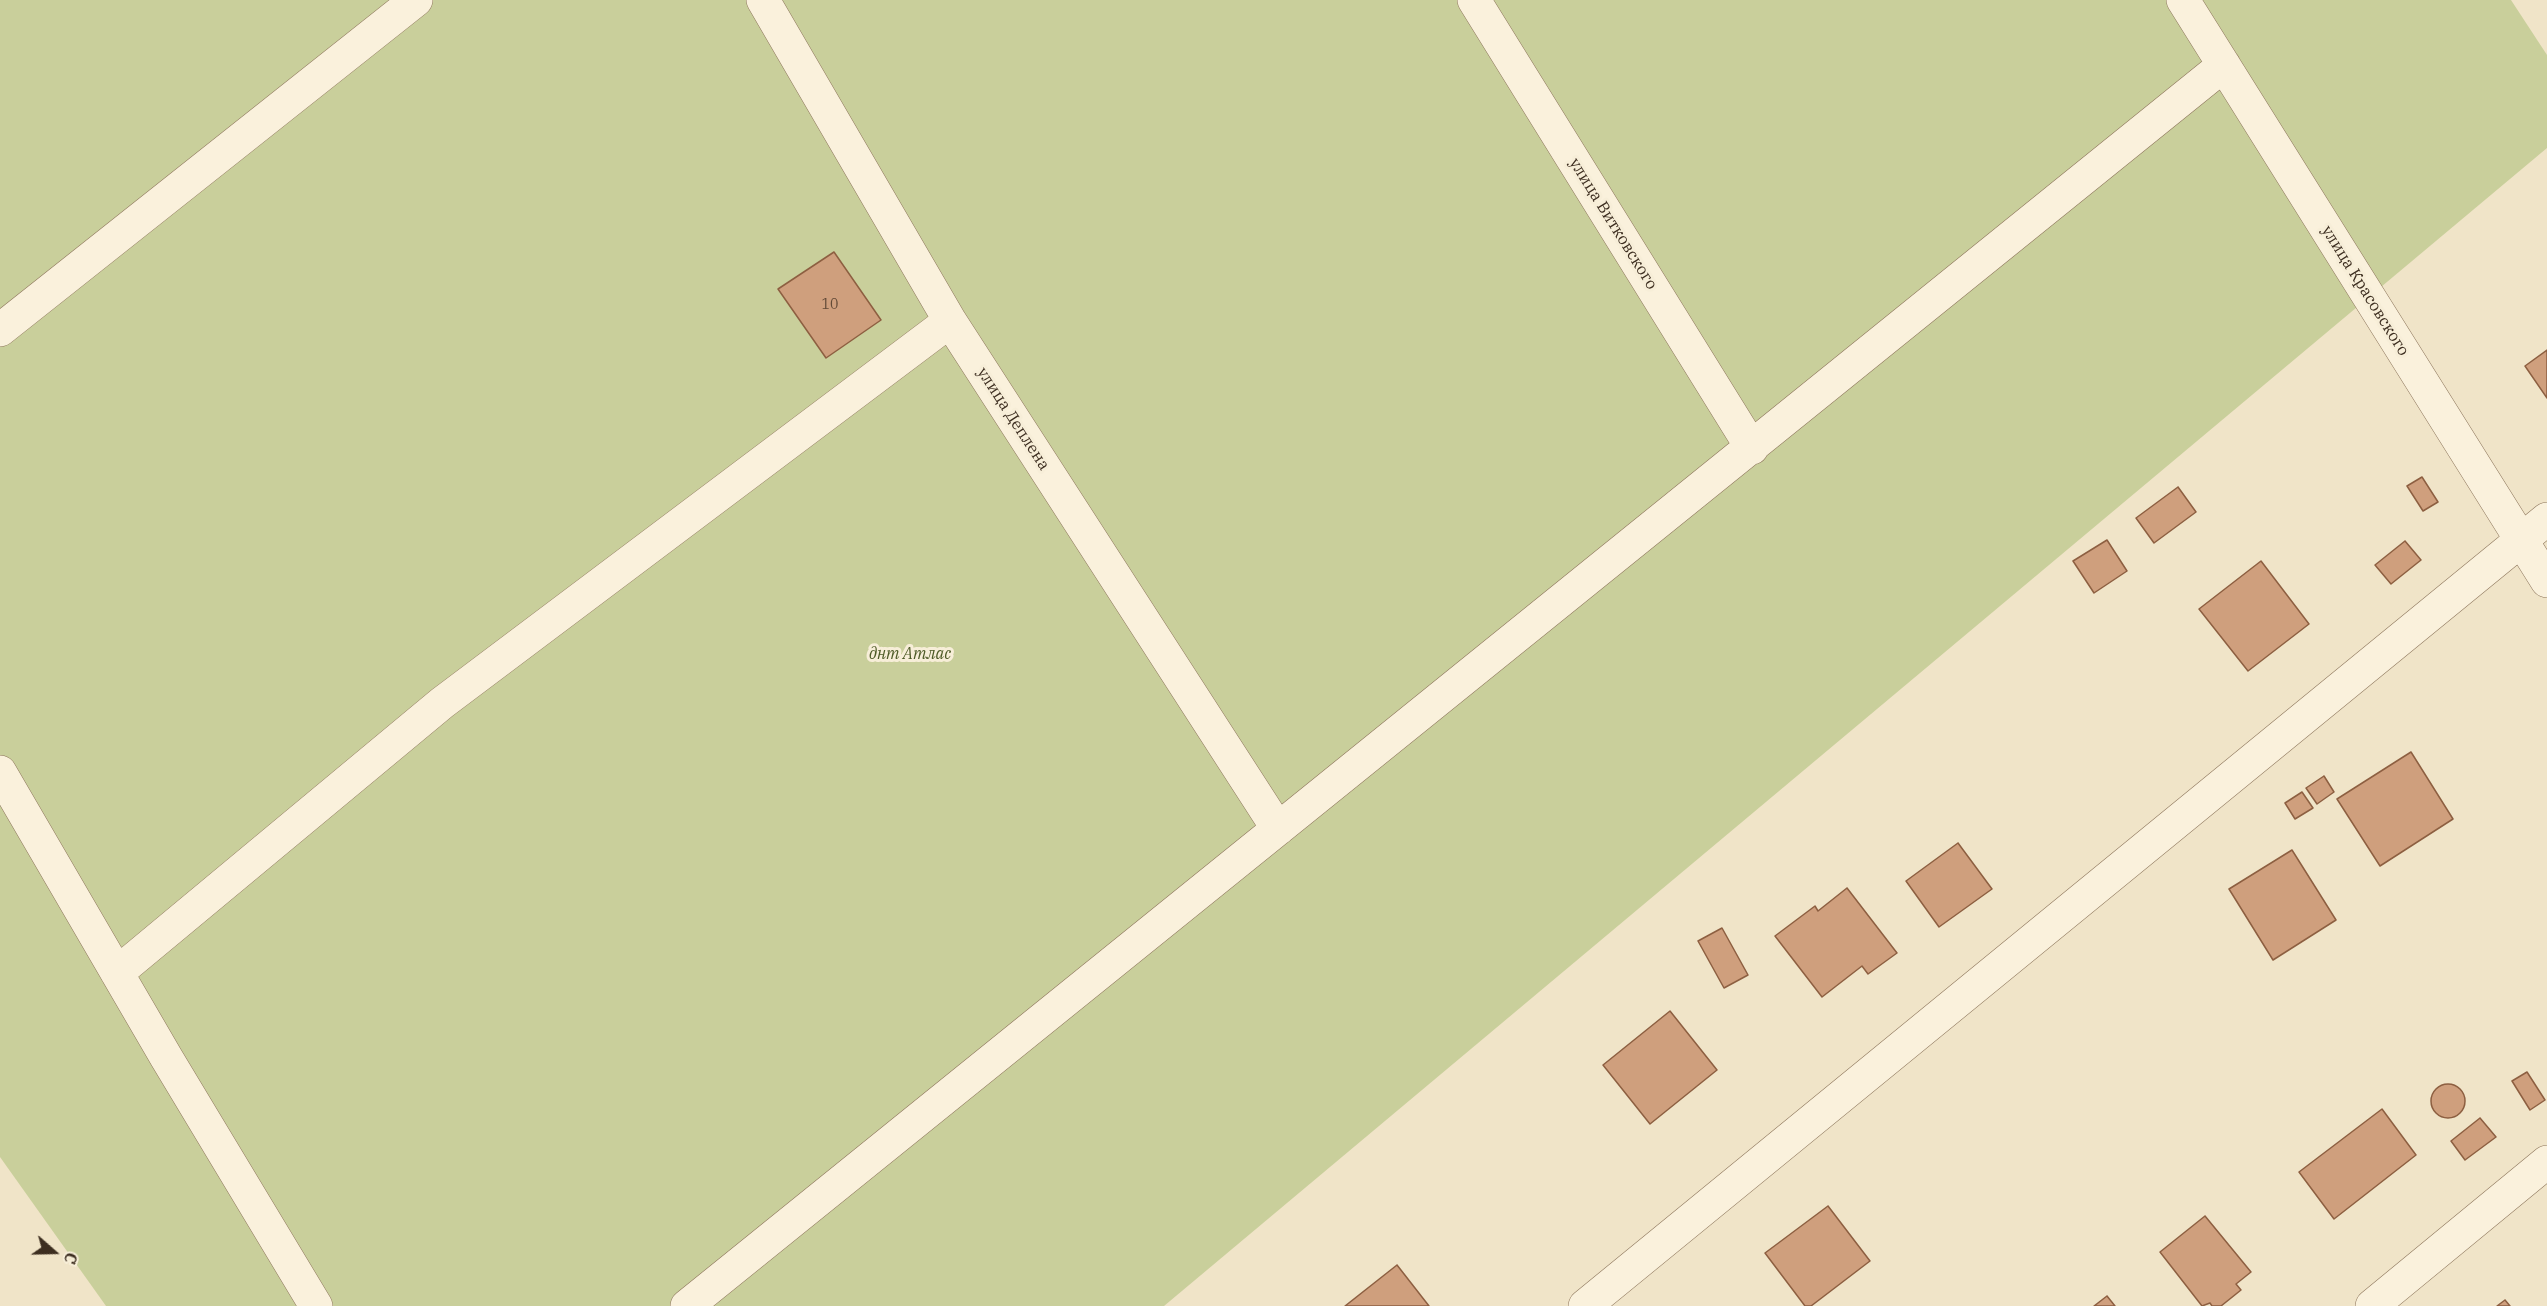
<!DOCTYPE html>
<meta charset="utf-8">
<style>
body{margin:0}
#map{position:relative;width:2547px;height:1306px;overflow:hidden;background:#f0e4c8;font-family:"IBM Plex Serif",serif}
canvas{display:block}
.north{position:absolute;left:24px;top:1222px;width:60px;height:60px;-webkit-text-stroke:4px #f7eed8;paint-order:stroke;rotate:110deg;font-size:16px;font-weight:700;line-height:24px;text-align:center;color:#3d2e20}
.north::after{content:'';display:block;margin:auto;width:21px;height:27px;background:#3d2e20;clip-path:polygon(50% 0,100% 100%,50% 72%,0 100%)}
</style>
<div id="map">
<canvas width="2547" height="1306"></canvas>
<div class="north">С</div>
</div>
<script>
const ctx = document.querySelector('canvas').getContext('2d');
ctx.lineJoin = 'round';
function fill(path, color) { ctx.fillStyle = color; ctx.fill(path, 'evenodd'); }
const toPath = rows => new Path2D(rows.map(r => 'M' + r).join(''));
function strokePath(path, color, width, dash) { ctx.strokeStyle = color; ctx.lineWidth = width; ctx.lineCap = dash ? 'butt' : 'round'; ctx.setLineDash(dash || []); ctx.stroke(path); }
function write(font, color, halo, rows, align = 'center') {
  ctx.font = font + ' "IBM Plex Serif",serif'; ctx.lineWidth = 6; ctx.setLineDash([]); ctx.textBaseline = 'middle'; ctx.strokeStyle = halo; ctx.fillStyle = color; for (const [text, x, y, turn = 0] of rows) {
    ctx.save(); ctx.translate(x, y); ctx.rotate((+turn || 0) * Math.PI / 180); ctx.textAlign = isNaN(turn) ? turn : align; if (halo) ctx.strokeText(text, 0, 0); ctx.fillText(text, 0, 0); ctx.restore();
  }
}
fill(toPath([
 [0,0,2511,0,2547,55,2547,148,1164,1306,106,1306,0,1157]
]), '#c9cf9b');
const building = toPath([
 [834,252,881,320,826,358,778,289,834,252],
 [2547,350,2547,398,2525,366,2547,350],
 [2422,477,2438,502,2423,511,2407,486,2422,477],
 [2178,487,2196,512,2154,543,2136,518,2178,487],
 [2107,540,2127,571,2094,593,2073,561,2107,540],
 [2405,541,2421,560,2391,584,2375,565,2405,541],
 [2261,561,2309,624,2248,671,2199,609,2261,561],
 [2411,752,2453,819,2380,866,2337,799,2411,752],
 [2324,776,2334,792,2317,804,2306,788,2324,776],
 [2302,792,2313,808,2295,819,2285,803,2302,792],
 [1958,843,1992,889,1939,927,1906,881,1958,843],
 [2292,850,2336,920,2273,960,2229,889,2292,850],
 [1847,888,1897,953,1868,974,1862,966,1822,997,1775,936,1815,906,1818,911,1847,888],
 [1722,928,1748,975,1724,988,1698,941,1722,928],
 [1670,1011,1717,1070,1650,1124,1603,1065,1670,1011],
 [2527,1072,2545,1100,2530,1110,2512,1081,2527,1072],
 '2431 1101a17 17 0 1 1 34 0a17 17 0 1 1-34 0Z',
 [2382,1109,2416,1155,2334,1219,2299,1172,2382,1109],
 [2480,1118,2496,1137,2465,1160,2451,1141,2480,1118],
 [1828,1206,1870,1261,1811,1306,1805,1306,1765,1253,1828,1206],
 [2205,1216,2251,1272,2236,1284,2241,1290,2221,1306,2212,1306,2210,1303,2202,1306,2160,1252,2205,1216],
 [1397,1265,1429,1306,1345,1306,1397,1265],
 [2107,1296,2115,1306,2094,1306,2107,1296],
 [2505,1300,2510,1306,2497,1306,2505,1300]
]);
fill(building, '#cf9f7d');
strokePath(building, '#8d5f41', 1.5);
const minor = toPath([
 [763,0,950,321,1278,829],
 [1474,0,1752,448],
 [2183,0,2547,581],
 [0,330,416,0],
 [0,772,166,1057,316,1306],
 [117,973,442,703,950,321],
 [687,1306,2224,65],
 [1585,1306,2547,519],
 [2372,1306,2547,1162]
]);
strokePath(minor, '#8d765c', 34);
strokePath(minor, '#faf1dc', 33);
write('14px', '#624a37', null, [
 ["10",830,305]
]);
write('16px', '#3d2e20', '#f7eed8', [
 ["улица Витковского",1613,224,58],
 ["улица Красовского",2365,291,58],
 ["улица Деплена",1013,419,57]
]);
write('italic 16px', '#4d5a26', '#f7eed8', [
 ["днт Атлас",910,654]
]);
</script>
